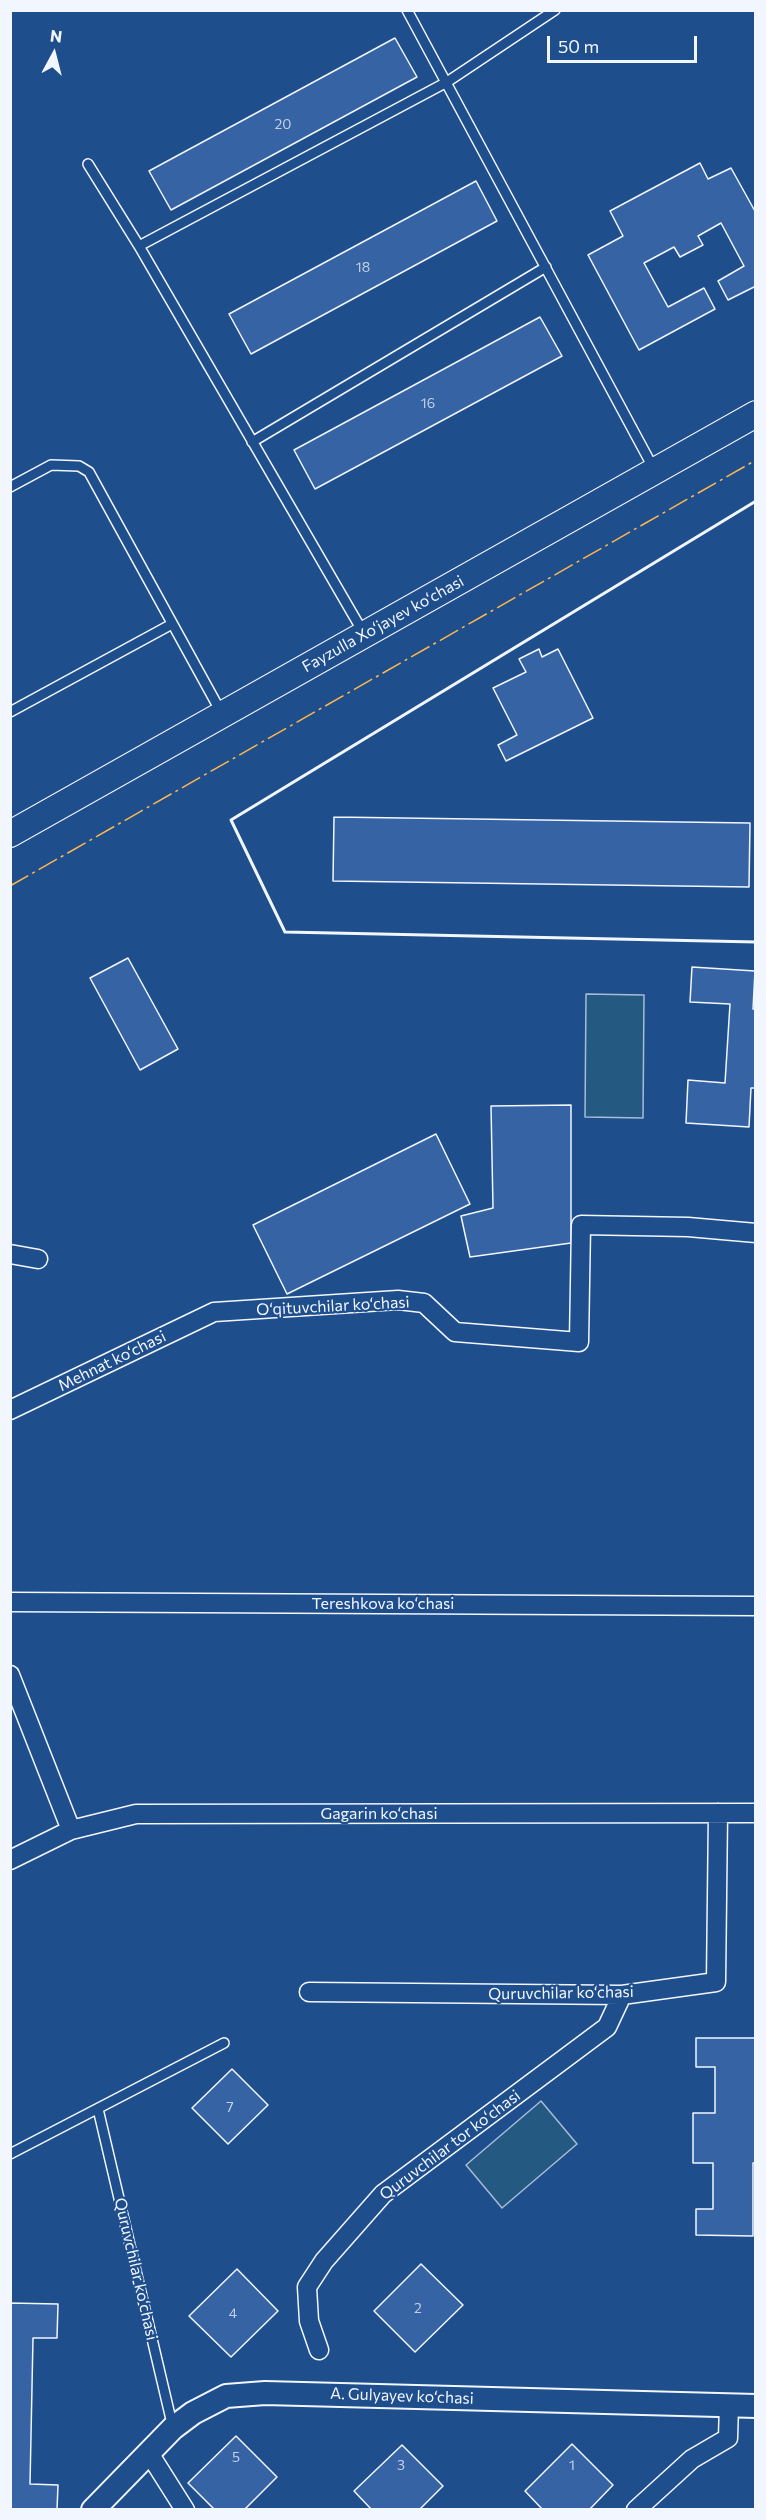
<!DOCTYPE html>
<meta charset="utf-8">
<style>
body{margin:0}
#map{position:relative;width:766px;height:2520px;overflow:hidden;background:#1f4e8c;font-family:Commissioner,sans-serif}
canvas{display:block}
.frame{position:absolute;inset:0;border:12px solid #f2f6ff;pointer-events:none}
.north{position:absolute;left:24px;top:24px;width:60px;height:60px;-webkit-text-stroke:4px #1f4e8c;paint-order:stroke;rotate:7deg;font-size:16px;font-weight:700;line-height:24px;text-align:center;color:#f2f6ff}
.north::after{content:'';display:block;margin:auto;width:21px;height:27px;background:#f2f6ff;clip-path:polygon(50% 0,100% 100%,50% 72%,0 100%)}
.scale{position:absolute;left:547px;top:36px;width:150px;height:27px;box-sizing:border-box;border:3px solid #f2f6ff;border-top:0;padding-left:8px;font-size:18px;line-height:21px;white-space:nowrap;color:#f2f6ff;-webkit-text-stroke:4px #1f4e8c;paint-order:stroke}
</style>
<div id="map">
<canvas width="766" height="2520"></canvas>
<div class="frame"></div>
<div class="north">N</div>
<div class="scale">50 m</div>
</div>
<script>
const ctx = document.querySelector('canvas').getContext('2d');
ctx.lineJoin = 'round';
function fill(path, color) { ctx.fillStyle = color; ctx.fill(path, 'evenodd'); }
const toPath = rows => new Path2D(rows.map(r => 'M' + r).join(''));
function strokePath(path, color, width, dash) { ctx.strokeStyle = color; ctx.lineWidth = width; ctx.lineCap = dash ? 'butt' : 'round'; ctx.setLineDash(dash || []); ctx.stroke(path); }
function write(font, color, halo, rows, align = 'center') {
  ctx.font = font + ' Commissioner,sans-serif'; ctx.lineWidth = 4.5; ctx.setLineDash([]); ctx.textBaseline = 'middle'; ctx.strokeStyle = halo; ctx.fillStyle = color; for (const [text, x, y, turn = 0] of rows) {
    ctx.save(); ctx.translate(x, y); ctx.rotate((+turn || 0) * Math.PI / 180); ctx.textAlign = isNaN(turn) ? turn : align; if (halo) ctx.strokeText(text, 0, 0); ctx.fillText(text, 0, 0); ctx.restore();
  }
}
const green = toPath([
 [586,994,644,995,643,1118,585,1117,586,994],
 [541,2101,577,2144,502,2208,466,2165,541,2101]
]);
fill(green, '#245a82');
strokePath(green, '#a8bbd7', 1.5);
const building = toPath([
 [395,38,417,77,171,210,149,171,395,38],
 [700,163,708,179,731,168,756,213,756,286,728,300,718,281,744,266,721,223,698,236,703,245,680,257,674,247,644,263,668,307,704,288,715,309,639,350,588,255,623,236,610,211,700,163],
 [476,181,497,221,251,354,229,314,476,181],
 [540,317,562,356,315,489,294,450,540,317],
 [539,649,542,657,558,649,593,718,506,761,498,745,517,735,493,688,526,672,519,659,539,649],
 [334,817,750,823,749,887,333,881,334,817],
 [128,958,178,1049,140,1070,90,978,128,958],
 [692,967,755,971,753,1009,756,1009,756,1088,751,1088,749,1127,686,1123,688,1080,725,1083,730,1004,690,1002,692,967],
 [571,1105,571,1243,470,1257,461,1216,493,1208,491,1106,571,1105],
 [436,1134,470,1204,287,1294,253,1225,436,1134],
 [696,2038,755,2038,756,2163,753,2163,753,2236,696,2235,696,2209,713,2209,713,2163,693,2163,693,2113,715,2113,715,2067,696,2067,696,2038],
 [232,2069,268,2105,228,2144,192,2108,232,2069],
 [421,2264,463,2305,415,2352,374,2311,421,2264],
 [237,2269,278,2311,231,2357,189,2316,237,2269],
 [10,2303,58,2304,57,2338,33,2338,30,2484,58,2485,57,2510,10,2510,10,2303],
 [236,2436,277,2477,244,2510,215,2510,188,2483,236,2436],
 [572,2444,613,2485,589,2510,543,2510,525,2491,572,2444],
 [402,2445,443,2486,419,2510,372,2510,354,2491,402,2445]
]);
fill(building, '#3563a3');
strokePath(building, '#f2f6ff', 1.5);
const service = toPath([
 [407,10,655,471],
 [88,164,139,246,363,632],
 [139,246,447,82,555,10],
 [252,442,546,267],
 [10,487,51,465,79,466,89,472,221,712],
 [10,712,172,624],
 [98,2109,173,2428],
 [10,2154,224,2043]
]);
const minor = toPath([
 [10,1254,38,1259],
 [10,1410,214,1312,398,1300,424,1303,455,1332,579,1342,581,1225,688,1227,756,1233],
 [10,1602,756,1606],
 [10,1675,71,1830],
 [10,1860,71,1830,136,1814,756,1813],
 [309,1992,622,1995,716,1982,718,1813],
 [319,2350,309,2321,307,2287,324,2261,383,2194,607,2027,622,1995],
 [149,2453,185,2510],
 [636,2510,692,2459,728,2438,729,2405]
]);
const tertiary = toPath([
 [93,2510,173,2428,193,2413,226,2396,265,2393,756,2406]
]);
const secondary = toPath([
 [10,834,756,414]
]);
strokePath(service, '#f2f6ff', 12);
strokePath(minor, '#f2f6ff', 21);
strokePath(tertiary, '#f2f6ff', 26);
strokePath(secondary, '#f2f6ff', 28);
strokePath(service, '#1f4e8c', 9);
strokePath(minor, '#1f4e8c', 18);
strokePath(tertiary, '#1f4e8c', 22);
strokePath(secondary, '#1f4e8c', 26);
strokePath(toPath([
 [756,501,231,820,285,932,756,942]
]), '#f2f6ff', 3);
strokePath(toPath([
 [10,886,756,460]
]), '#ffb74d', 1.5, [21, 4.5, 3, 4.5]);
write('14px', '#c3d1e8', null, [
 ["20",283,124],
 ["18",363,267],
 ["16",428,403],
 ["7",230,2107],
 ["2",418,2308],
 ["4",233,2313],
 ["5",236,2457],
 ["3",401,2465],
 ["1",572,2465]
]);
write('16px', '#f2f6ff', '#1f4e8c', [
 ["Fayzulla Xo‘jayev ko‘chasi",383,624,-29],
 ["O‘qituvchilar ko‘chasi",333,1306,-3],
 ["Mehnat ko‘chasi",112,1361,-26],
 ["Tereshkova ko‘chasi",383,1604],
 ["Gagarin ko‘chasi",379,1814],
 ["Quruvchilar ko‘chasi",561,1993,-1],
 ["Quruvchilar tor ko‘chasi",450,2145,-37],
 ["Quruvchilar ko‘chasi",136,2269,77],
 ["A. Gulyayev ko‘chasi",402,2396,2]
]);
</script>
